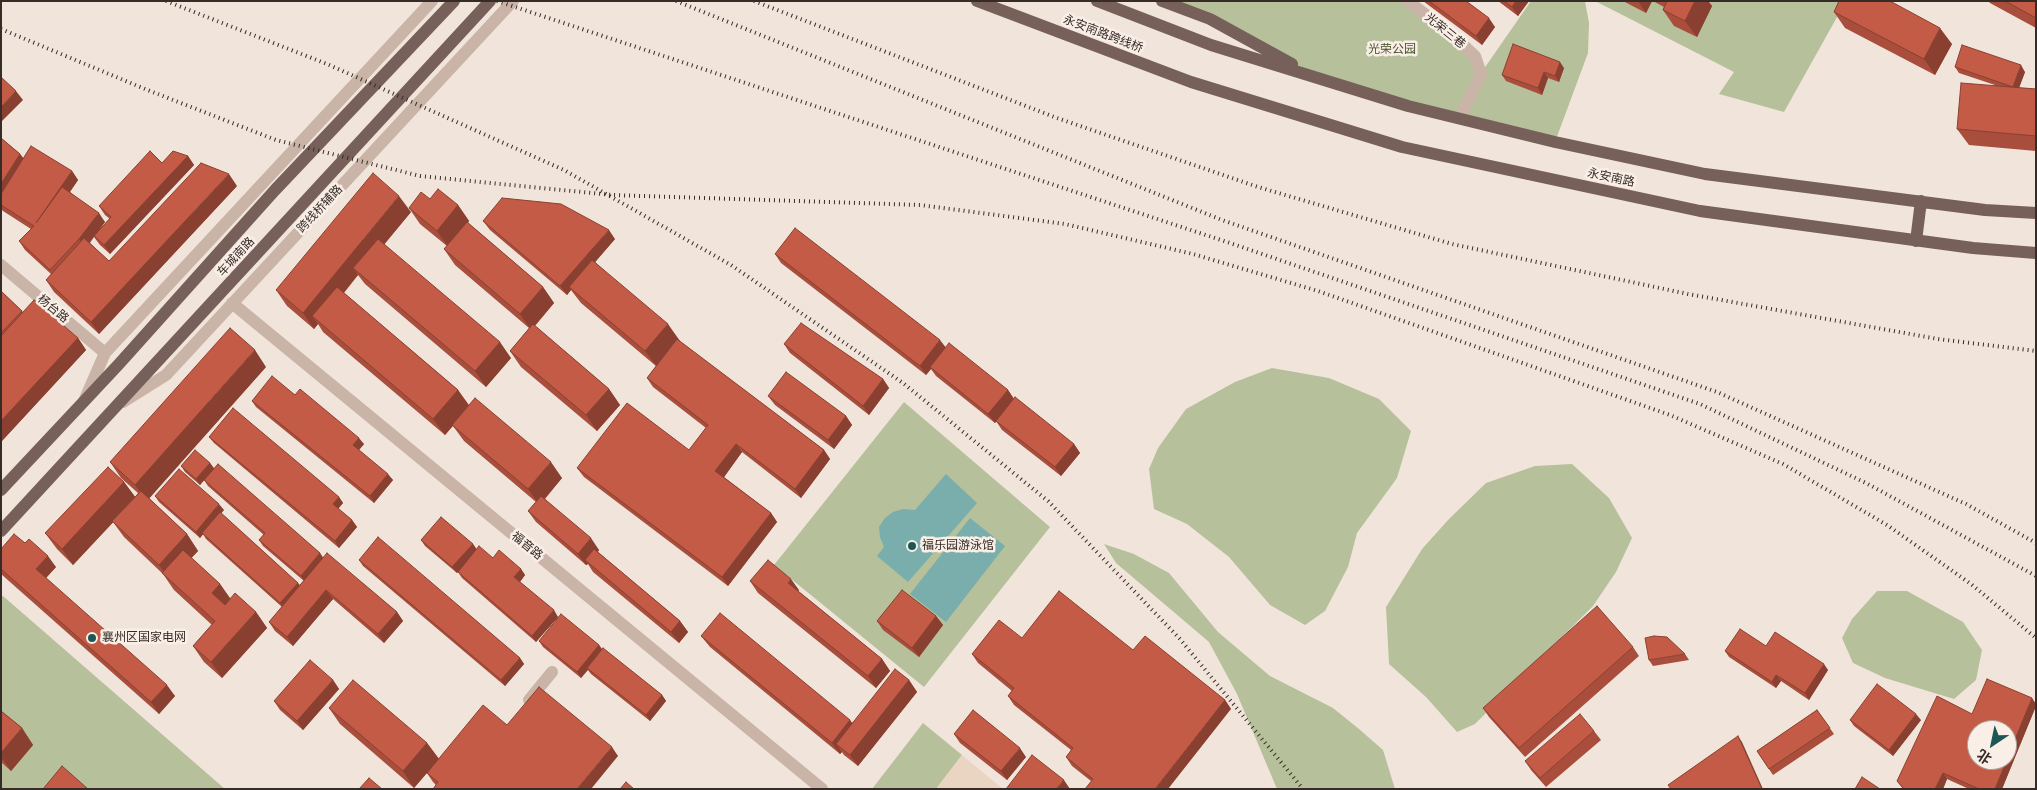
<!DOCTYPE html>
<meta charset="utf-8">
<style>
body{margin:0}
#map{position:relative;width:2037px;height:790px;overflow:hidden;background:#f1e5db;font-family:"Noto Sans","Noto Sans SC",sans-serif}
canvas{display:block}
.frame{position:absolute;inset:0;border:2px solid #362b27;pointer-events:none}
.north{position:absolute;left:1967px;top:720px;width:50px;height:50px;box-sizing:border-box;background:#f9efe7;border:1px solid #aba19a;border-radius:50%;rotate:214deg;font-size:14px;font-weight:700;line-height:20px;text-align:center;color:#362b27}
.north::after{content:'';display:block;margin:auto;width:18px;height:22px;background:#1e5655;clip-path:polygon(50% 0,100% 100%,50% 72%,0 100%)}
</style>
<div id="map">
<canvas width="2037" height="790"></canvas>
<div class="frame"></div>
<div class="north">北</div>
</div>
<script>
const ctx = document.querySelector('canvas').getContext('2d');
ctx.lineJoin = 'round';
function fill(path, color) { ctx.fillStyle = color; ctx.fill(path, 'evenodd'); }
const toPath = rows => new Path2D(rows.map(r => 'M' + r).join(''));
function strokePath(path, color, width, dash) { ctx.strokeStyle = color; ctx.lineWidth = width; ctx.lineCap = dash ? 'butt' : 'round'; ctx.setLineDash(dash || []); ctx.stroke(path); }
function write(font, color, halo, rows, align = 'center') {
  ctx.font = font + ' "Noto Sans","Noto Sans SC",sans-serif'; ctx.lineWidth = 5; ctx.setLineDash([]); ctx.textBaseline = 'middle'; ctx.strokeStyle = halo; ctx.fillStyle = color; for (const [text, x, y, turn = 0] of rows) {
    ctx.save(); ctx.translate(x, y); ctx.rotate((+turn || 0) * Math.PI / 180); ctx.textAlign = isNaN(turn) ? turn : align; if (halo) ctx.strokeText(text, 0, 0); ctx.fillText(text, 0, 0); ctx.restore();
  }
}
fill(toPath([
 [1162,1,1408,1,1457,39,1481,73,1531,1,1585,1,1589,23,1588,53,1555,142,1316,77],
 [1846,1,1784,112,1719,94,1734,72,1597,2],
 [1272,368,1329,378,1379,399,1411,431,1397,478,1357,533,1348,567,1325,611,1305,625,1270,605,1229,557,1187,524,1154,509,1149,469,1158,448,1186,409,1235,382],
 [904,402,1050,527,924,687,774,565],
 [1572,464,1609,498,1632,538,1616,572,1593,606,1475,724,1457,732,1426,697,1389,664,1386,607,1422,549,1449,519,1486,483,1535,466],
 [1104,544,1134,554,1169,573,1218,632,1270,676,1333,708,1359,729,1383,750,1395,789,1277,789,1237,694,1209,642,1116,563],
 [1877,591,1907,591,1963,622,1982,650,1976,680,1954,699,1885,678,1853,663,1842,638,1852,619],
 [3,596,225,789,1,789,1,597],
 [923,723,962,755,936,789,872,789]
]), '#b6c09b');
fill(toPath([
 [962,755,1003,789,936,789]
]), '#e9d5c2');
fill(toPath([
 [946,474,977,503,908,582,877,556,884,547,880,537,879,527,885,518,893,512,903,509,915,510],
 [970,518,1005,546,946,622,910,594]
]), '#7aaeac');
strokePath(toPath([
 [1408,1,1457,39,1475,56,1481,74,1460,118],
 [1,265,105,353],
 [232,303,822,789],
 [85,399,105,353,432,1],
 [123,402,166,375,513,1],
 [529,700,552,672]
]), '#c9b4a7', 12);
strokePath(toPath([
 [977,1,1191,82,1402,147,1700,211,1973,248,2036,253],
 [1097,1,1211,45,1408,106,1555,142,1705,174,1985,210,2036,213],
 [1162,1,1210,19,1292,64],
 [1916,241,1921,201],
 [1,490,119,364,275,190,454,1],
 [1,531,490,1]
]), '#776059', 12);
strokePath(toPath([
 [166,1,327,64,564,170,731,265,903,383,1048,501,1180,639,1303,789],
 [497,1,1233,244,1700,404,1866,483,2036,576],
 [676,1,1222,220,1717,392,1966,504,2036,543],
 [754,1,1057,118,1258,187,1452,244,1688,294,1938,339,2036,351],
 [1,29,145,89,276,140,420,176,612,195,920,205,1065,224,1193,254,1318,291,1670,415,1783,464,1887,525,1971,584,2036,638]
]), '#362b27', 4, [1, 4]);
fill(toPath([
 [1423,1,1466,1,1495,27,1482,45],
 [1498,1,1529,1,1518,16],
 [1623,1,1652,1,1646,13],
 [1653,1,1708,1,1712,6,1697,37,1674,26,1663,10,1664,7],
 [1988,1,2036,1,2036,28,1990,3],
 [1834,12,1952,44,1935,75,1845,28],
 [1955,67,2025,72,2019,88,2036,89,2036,151,1969,145,1957,129,1995,85,1959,73],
 [1564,68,1559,82,1548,78,1542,95,1506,81,1502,75],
 [1,138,20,154,23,158,72,171,78,180,70,192,105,222,99,230,110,219,105,215,99,206,162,163,188,156,194,165,110,254,100,245,94,237,90,243,109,261,237,186,99,334,54,292,46,280,51,274,25,250,19,241,31,229,3,211,1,209],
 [430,199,458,205,469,221,468,223,543,287,554,303,535,326,609,389,620,405,597,431,521,367,510,351,529,328,455,265,444,249,447,246,420,224,409,208],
 [411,212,384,244,511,358,486,387,365,284,358,275,344,293,458,390,469,405,562,478,545,499,599,550,598,552,680,621,688,632,679,643,593,572,588,564,586,565,536,522,528,511,536,502,464,441,453,426,445,435,323,332,318,324,314,329,287,306,276,290],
 [483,221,615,239,595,262,679,341,824,450,830,459,801,498,742,452,724,477,771,513,777,522,728,586,584,477,577,468,689,450,706,428,653,387,647,378,656,366,581,303,571,290,567,295,490,230],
 [775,254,946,348,1008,390,1014,399,995,423,936,376,931,369,926,375,781,263],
 [1,291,23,312,78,338,86,350,1,442],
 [784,344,883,379,889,388,869,415,790,353],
 [266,367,149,498,187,534,198,551,191,558,220,584,230,598,256,612,267,628,222,678,204,662,193,646,212,625,174,590,163,574,124,537,113,522,73,565,57,549,45,533,124,482,135,497,138,493,121,478,110,462],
 [295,395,364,444,359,450,393,480,374,503,256,407,252,401],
 [768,396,846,416,852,425,834,449,775,405],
 [996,421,1074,444,1080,453,1061,476,1002,430],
 [209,437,339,497,343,503,338,509,352,520,357,527,339,548,214,443],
 [210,463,214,468,320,553,323,558,397,612,403,621,384,643,333,599,293,646,275,631,269,622,282,607,206,539,203,534,200,538,159,502,155,496,224,510,221,513,300,585,304,581,263,546,259,540,264,535,208,486,204,480,200,485,185,472,181,466],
 [421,540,473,544,477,550,493,558,521,569,525,575,520,582,558,617,536,642,462,578,458,572,457,573,425,546],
 [25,543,56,567,46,578,175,696,159,714,1,574,1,549],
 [359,560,520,658,524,664,505,686,363,566],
 [750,581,799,590,798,591,882,659,890,671,876,688,758,593],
 [936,616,943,625,919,657,883,630,877,621],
 [701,636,850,720,852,723,909,680,917,692,858,766,844,755,842,752,840,754,710,647],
 [1022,638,1133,650,1225,700,1231,709,1091,781,1072,766,1066,757,1071,750,1014,705,1008,696,1012,691,978,663,972,654],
 [539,641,599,645,602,649,662,695,666,701,650,721,591,674,588,670,581,678,543,647],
 [1766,646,1828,670,1809,700,1781,681,1776,688,1729,657,1725,651],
 [1633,647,1639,656,1525,757,1489,717,1483,708],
 [1685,654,1689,660,1653,666,1649,660],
 [333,680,339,689,303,730,280,710,274,701],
 [2036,704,2036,706,2002,789,1969,789,1947,779,1943,789,1903,789,1897,781,1972,714],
 [329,708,427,743,439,759,507,725,618,756,436,785,433,782,427,773,437,761,414,788,340,724],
 [1817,710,1834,734,1773,775,1757,751],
 [1,711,22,728,33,745,11,771,1,762],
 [1850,720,1921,720,1893,756,1854,726],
 [1594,731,1601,740,1546,787,1531,770,1525,761],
 [954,734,1026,757,1007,780,960,743]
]), '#a94e3c');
fill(toPath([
 [1516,1,1529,1,1518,16,1512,7],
 [1638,1,1652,1,1646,13],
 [1695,1,1708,1,1712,6,1697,37,1685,21],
 [1489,18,1495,27,1482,45,1476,36],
 [1940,28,1952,44,1935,75,1924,59],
 [1560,62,1564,68,1559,82,1555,76],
 [2021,65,2025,72,2017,93,2013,87],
 [1544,72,1548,78,1542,95,1538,88],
 [16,91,23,100,1,122,1,107],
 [20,154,27,163,1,203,1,184],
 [188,156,194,165,110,254,104,245],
 [72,171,78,180,42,232,36,223],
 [229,174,237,186,99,334,91,322],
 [399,196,411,212,360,274,353,268,358,275,319,322,312,316,318,324,314,329,303,313],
 [458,205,469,221,448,247,437,231],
 [99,213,105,222,85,248,79,239],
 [609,230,615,239,572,289,569,287,571,290,567,295,560,286],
 [543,287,554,303,531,330,520,314],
 [668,324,680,341,657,367,645,351],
 [78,338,86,350,1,442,1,421],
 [940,340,947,349,930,367,931,369,926,375,920,366],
 [500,342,511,358,486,387,475,371],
 [255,350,266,367,147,501,135,485],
 [883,379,889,388,869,415,863,406],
 [609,389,620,405,597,431,586,415],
 [458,390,469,406,445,435,433,419],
 [1008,390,1014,399,995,423,988,414],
 [846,416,852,425,834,449,828,440],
 [359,438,364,444,358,451,353,445],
 [736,444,742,452,722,480,715,471],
 [1074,444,1080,453,1061,476,1055,467],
 [824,450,830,459,801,498,795,489],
 [551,462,562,478,539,505,528,489],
 [210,463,214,469,200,485,196,479],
 [388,474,393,480,374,503,370,496],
 [124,482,136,498,73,565,62,549],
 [339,497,343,503,337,510,333,504],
 [219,504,224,510,200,538,196,532],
 [771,513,777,522,728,586,722,577],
 [352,520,357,527,339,548,335,541],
 [187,534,198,551,170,581,159,565],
 [591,538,599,550,588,563,585,560,588,564,586,565,578,554],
 [473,544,477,550,457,573,452,567],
 [320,553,324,559,305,582,301,576],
 [48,556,56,567,44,580,36,569],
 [521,569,525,575,519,583,514,577],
 [791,579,799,590,796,594,788,583],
 [298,583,302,589,284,609,280,603],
 [220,584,231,600,223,609,212,593],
 [326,590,333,599,293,646,287,637],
 [554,610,558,617,536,642,532,636],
 [256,612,267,628,222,678,211,662],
 [397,612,403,621,384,643,378,634],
 [936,616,943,625,919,657,912,648],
 [680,621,688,632,679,643,671,632],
 [599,645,603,651,581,678,577,672],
 [520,658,524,664,505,686,501,680],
 [882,659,890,671,876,688,868,676],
 [1824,664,1828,670,1809,700,1805,693],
 [1776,675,1781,681,1776,688,1772,682],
 [333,680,339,689,303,730,297,721],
 [909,680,917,692,858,766,850,755],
 [167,685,175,696,159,714,151,702],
 [662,695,666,701,650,721,646,715],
 [2032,698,2036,704,2036,706,2002,789,1995,789],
 [1225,700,1231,709,1168,789,1155,789],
 [1916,714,1921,720,1893,756,1889,750],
 [850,720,858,732,836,744,842,752,840,754,832,743],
 [22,728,33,745,11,771,1,757,1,753],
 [1738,736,1742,742,1763,789,1762,789],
 [427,743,439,759,414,788,403,771],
 [612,747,618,756,591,789,577,789],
 [1020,748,1026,757,1007,780,1001,771],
 [1943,773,1947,779,1943,789,1935,789],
 [1064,780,1070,789,1056,789]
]), '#894031');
const building = toPath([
 [1429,1,1466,1,1489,18,1476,36,1429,1],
 [1504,1,1516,1,1512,7,1504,1],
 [1667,1,1695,1,1685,21,1663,10,1667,1],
 [1839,1,1890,1,1940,28,1924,59,1834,12,1839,1],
 [2005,1,2036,1,2036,18,2005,1],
 [1513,44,1560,62,1555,76,1544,72,1538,88,1502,75,1513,44],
 [1962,45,2021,65,2013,87,1955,67,1962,45],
 [1,77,16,91,1,107,1,77],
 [1961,83,2036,89,2036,136,1957,129,1961,83],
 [1,138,20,154,1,184,1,138],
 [31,146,72,171,36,223,62,187,99,213,79,239,50,270,19,241,34,226,1,205,1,194,31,146],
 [150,151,162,163,173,151,188,156,104,245,94,236,111,217,99,206,150,151],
 [201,163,229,174,91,322,46,280,84,238,109,261,201,163],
 [373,173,399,196,303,313,276,290,373,173],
 [438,189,458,205,437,231,409,208,421,192,430,199,438,189],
 [502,198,561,204,609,230,560,286,483,221,502,198],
 [467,222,543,287,520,314,444,249,467,222],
 [795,228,940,340,920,366,775,254,795,228],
 [378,239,500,342,475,371,353,268,378,239],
 [592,260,668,324,645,351,569,287,592,260],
 [337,287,458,390,433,419,312,316,337,287],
 [1,291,22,311,1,333,1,291],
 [34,300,78,338,1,421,1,336,34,300],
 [801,323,883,379,863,406,784,344,801,323],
 [533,324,609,389,586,415,510,351,533,324],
 [230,328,255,350,135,485,110,462,230,328],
 [677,339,824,450,795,489,736,444,715,471,771,513,722,577,577,468,627,403,689,450,708,425,647,378,677,339],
 [949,343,1008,390,988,414,930,367,949,343],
 [786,372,846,416,828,440,768,396,786,372],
 [272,376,295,395,300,389,359,438,353,445,388,474,370,496,252,401,272,376],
 [1015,397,1074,444,1055,467,996,421,1015,397],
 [475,398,551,462,528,489,452,425,475,398],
 [233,408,339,497,333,504,352,520,335,541,209,437,233,408],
 [195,450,210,463,196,479,181,466,195,450],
 [218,464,320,553,301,576,259,540,265,533,204,480,218,464],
 [108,467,124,482,62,549,45,533,108,467],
 [179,469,219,504,196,532,155,496,179,469],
 [141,491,187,534,159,565,112,521,141,491],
 [541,496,591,538,578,554,528,511,541,496],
 [220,512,298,583,280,603,202,533,220,512],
 [441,517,473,544,452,567,421,540,441,517],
 [14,534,25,543,29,539,48,556,36,569,167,685,151,702,1,569,1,549,14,534],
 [378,537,520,658,501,680,359,560,378,537],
 [479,546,493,558,499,550,521,569,514,577,554,610,532,636,458,572,479,546],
 [594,549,680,621,671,632,585,560,594,549],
 [183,550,220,584,212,593,225,605,235,593,256,612,211,662,193,646,215,621,162,573,183,550],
 [327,553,397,612,378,634,326,590,287,637,269,622,327,553],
 [768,560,791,579,788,583,882,659,868,676,750,581,768,560],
 [902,590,936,616,912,648,877,621,902,590],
 [1059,591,1133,650,1145,636,1225,700,1155,789,1085,789,1093,779,1066,757,1073,748,1008,696,1014,688,972,654,999,620,1022,638,1059,591],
 [1597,606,1633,647,1519,748,1483,708,1597,606],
 [720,613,850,720,832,743,701,636,720,613],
 [561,614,599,645,577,672,539,641,561,614],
 [1740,629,1766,646,1775,632,1824,664,1805,693,1776,675,1772,682,1725,651,1740,629],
 [1654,636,1667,637,1685,654,1649,660,1645,638,1654,636],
 [603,648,662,695,646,715,587,668,603,648],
 [310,660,333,680,297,721,274,701,310,660],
 [895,669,909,680,850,755,836,744,895,669],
 [1987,679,2032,698,2007,759,2007,730,1977,730,1977,760,2007,760,1995,789,1979,789,1943,773,1935,789,1904,789,1897,781,1937,696,1972,714,1987,679],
 [353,680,427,743,403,771,329,708,353,680],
 [1877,684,1916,714,1889,750,1850,720,1877,684],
 [539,687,612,747,577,789,433,789,438,782,427,773,483,705,507,725,539,687],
 [973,710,1020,748,1001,771,954,734,973,710],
 [1817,710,1830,728,1769,769,1757,751,1817,710],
 [1,711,22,728,1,753,1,711],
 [1580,714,1594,731,1540,778,1525,761,1580,714],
 [1738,736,1762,789,1671,789,1668,785,1738,736],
 [1032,755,1064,780,1056,789,1006,789,1032,755],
 [62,766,88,789,43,789,62,766],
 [1862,777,1880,789,1855,789,1862,777],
 [369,778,382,789,359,789,369,778],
 [626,782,634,789,620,789,626,782]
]);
fill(building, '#c45b46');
strokePath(building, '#894031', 1);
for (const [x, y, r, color] of [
 [912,546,5,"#1e5655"],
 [92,638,5,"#1e5655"]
]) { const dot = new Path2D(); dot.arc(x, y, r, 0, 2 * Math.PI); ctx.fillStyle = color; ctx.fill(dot); strokePath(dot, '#f9efe7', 2); }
write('12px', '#362b27', '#f9efe7', [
 ["光荣三巷",1445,31,39],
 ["永安南路跨线桥",1103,34,21],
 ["永安南路",1611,178,12],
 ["跨线桥辅路",320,209,-47],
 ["车城南路",236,257,-47],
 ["杨台路",53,309,40],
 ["福音路",527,546,39]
]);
write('12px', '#48532c', '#f9efe7', [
 ["光荣公园",1392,50]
]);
write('12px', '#362b27', '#f9efe7', [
 ["福乐园游泳馆",922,546],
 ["襄州区国家电网",102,638]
], 'left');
</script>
